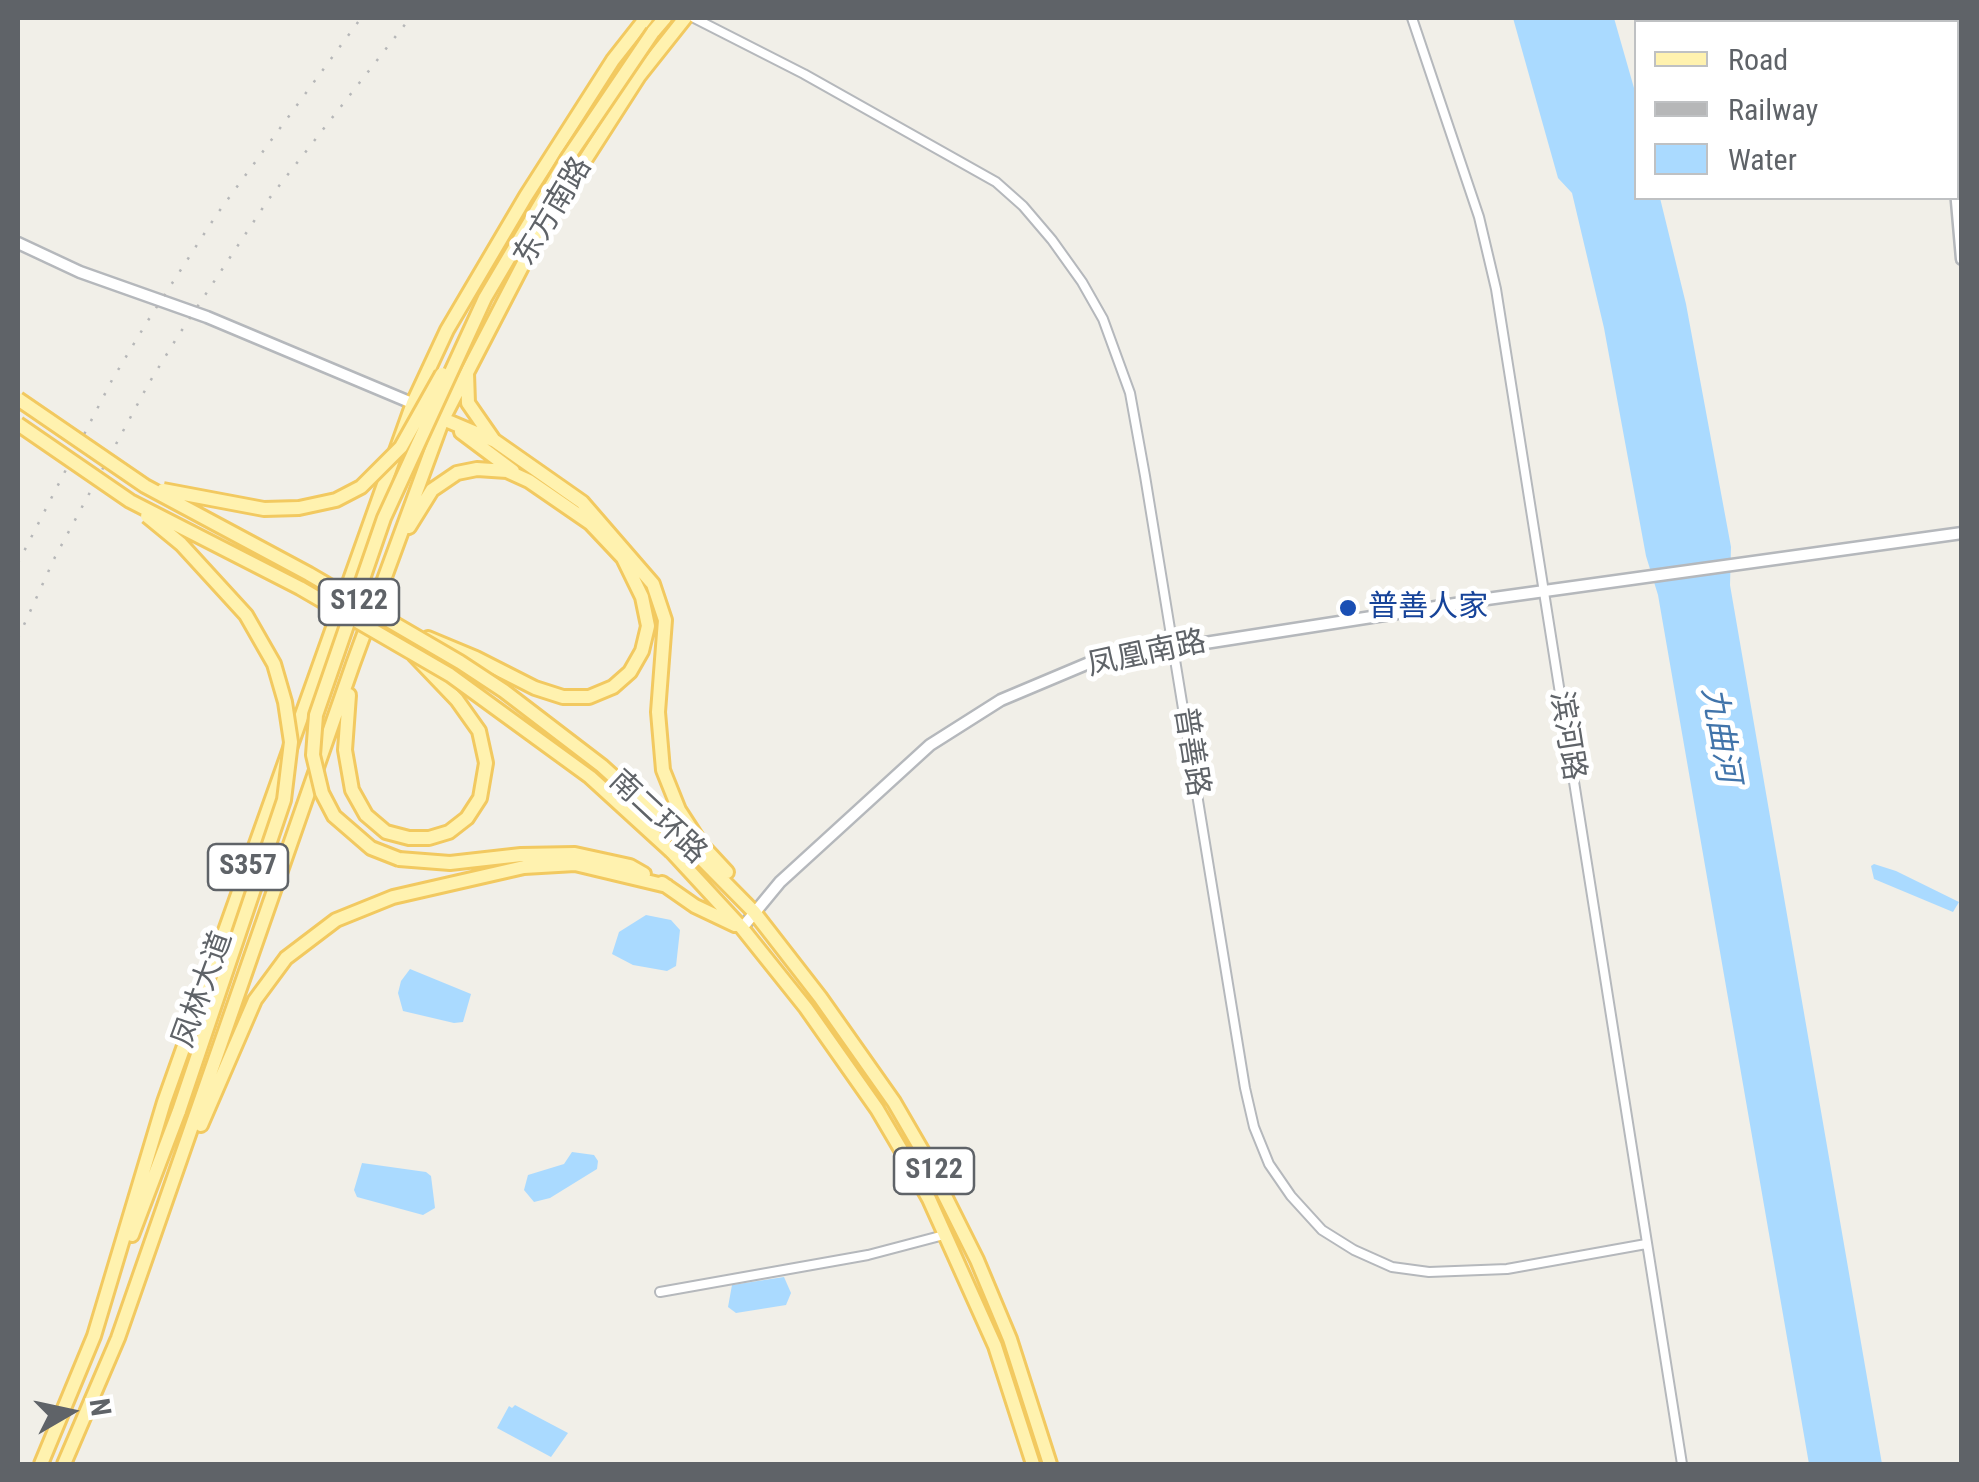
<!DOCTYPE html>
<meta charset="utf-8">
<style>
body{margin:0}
#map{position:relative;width:1979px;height:1482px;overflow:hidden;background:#f1efe8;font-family:"Roboto Condensed",sans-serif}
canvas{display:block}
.frame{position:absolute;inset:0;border:20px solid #5f6368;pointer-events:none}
.legend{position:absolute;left:1634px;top:20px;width:325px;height:180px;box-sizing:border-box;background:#fff;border:2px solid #bfc1c3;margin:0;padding:12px 18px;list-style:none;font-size:30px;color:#5f6368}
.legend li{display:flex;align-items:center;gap:20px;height:50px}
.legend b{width:50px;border:2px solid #bfc1c3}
.north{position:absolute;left:20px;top:1362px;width:100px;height:100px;-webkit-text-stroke:8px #fff;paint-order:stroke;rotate:81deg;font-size:28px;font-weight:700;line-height:40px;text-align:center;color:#5f6368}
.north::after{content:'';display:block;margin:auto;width:35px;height:45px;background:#5f6368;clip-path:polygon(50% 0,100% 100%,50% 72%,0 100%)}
</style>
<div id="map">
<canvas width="1979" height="1482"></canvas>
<div class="frame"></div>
<ul class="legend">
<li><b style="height:12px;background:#fff2af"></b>Road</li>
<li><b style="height:12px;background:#b6b7b8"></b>Railway</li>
<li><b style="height:28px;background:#aadaff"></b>Water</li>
</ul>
<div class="north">N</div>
</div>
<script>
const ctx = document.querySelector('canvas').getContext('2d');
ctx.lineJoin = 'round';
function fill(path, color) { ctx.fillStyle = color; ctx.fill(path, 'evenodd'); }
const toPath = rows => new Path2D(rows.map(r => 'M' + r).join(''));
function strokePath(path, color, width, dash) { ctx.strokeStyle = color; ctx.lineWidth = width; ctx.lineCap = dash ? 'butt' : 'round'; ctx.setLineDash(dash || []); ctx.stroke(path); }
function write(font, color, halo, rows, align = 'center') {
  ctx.font = font + ' "Roboto Condensed","Noto Sans SC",sans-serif'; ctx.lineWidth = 10; ctx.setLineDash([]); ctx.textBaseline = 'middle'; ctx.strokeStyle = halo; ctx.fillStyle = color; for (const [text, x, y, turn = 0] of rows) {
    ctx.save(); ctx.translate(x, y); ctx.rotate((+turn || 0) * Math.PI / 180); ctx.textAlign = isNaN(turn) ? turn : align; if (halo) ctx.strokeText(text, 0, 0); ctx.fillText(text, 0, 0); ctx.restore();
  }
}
fill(toPath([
 [1513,18,1614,18,1636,95,1636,198,1660,198,1686,304,1731,547,1730,585,1882,1464,1809,1464,1658,595,1646,556,1604,328,1572,193,1558,178],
 [1874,864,1896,871,1959,902,1953,912,1874,879,1871,866],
 [646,915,671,920,680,930,676,966,667,971,633,965,612,954,619,932],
 [410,969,471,994,463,1022,454,1023,403,1011,398,993,401,981],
 [572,1152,594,1155,598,1161,597,1169,550,1198,534,1202,524,1190,528,1175,564,1164],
 [362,1163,426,1172,431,1176,435,1208,423,1215,357,1197,354,1190],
 [784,1277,791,1293,786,1305,736,1313,728,1307,732,1285],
 [515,1405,568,1433,551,1457,497,1428,509,1406,512,1408]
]), '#aadaff');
const minor = toPath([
 [694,18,804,74,996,182,1023,206,1052,240,1082,282,1103,319,1130,393,1145,476,1245,1088,1254,1127,1269,1164,1291,1196,1322,1230,1354,1250,1392,1267,1429,1272,1507,1269,1646,1244],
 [1412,18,1479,217,1496,289,1682,1464],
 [1956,34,1962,34],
 [660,1292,868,1255,944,1235]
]);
const tertiary = toPath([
 [1942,18,1943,22],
 [1952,18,1953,22],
 [1956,50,1962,117],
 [1956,190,1962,259],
 [18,243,80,272,207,317,419,406],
 [742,928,780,882,930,745,1001,700,1096,660,1487,599,1962,533]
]);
const primary = toPath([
 [653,32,665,18],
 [467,373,468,403,493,439],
 [443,419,495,441,582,502,653,584,665,620,658,712,663,770,679,810,701,844,727,872],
 [461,432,513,471],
 [409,527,432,490,457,473,477,469,507,471,529,481,590,523,623,558,642,597,648,626,642,651,630,672,613,687,589,697,563,697,535,688,476,658,428,638],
 [349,695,345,750,352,790,366,815,386,832,409,838,429,838,449,832,467,818,480,798,486,763,479,731,457,700,414,655],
 [679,836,754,912,820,997,894,1102,923,1152,977,1260,1010,1339,1050,1464],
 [671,851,742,928,806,1008,877,1109,907,1160,929,1199,995,1346,1033,1464],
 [399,859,450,863,521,855,575,854,630,866,644,874],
 [662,883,695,906,735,925],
 [201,1125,255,1000,286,958,336,920,393,897,524,867,575,864,667,886],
 [132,1235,179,1111],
 [41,1464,94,1336,164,1102,413,403,447,330,526,196,613,60,646,18],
 [64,1464,118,1338,353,664,443,419,544,224,639,76,685,18]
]);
strokePath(minor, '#b5b8bc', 12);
strokePath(tertiary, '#b5b8bc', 15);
strokePath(primary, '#f2c960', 18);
strokePath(minor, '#fff', 8);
strokePath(tertiary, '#fff', 10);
strokePath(primary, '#fff2af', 12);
strokePath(toPath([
 [18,563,112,380,147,322,217,214,361,18],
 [18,638,55,557,149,383,178,336,268,200,410,18]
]), '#b6b7b8', 2.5, [2.5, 12]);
const primaryBridge = toPath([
 [18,399,145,486,309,574,460,662,504,691,602,766,679,836],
 [18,424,130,501,300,588,450,675,590,777,671,851],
 [163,490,264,509,299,508,336,500,361,487,401,447,442,374],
 [147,516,181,544,246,615,274,664,285,702,291,742,284,800,179,1111],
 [399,859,371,848,334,816,322,793,313,755,316,715,384,518,485,298,567,159,653,32]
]);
strokePath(primaryBridge, '#f2c960', 18, []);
strokePath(primaryBridge, '#fff2af', 12);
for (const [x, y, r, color] of [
 [1348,608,10,"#1a4fb4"]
]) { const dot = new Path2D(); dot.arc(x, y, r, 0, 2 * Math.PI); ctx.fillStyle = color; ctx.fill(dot); strokePath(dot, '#fff', 4); }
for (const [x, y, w] of [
 [359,602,80],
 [248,867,80],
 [934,1171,80]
]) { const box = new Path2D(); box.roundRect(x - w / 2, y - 23, w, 46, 8); ctx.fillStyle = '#fff'; ctx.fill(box); strokePath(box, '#5f6368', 2.5); }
write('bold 28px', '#5f6368', null, [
 ["S122",359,602],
 ["S357",248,867],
 ["S122",934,1171]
]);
write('30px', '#5f6368', '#fff', [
 ["东方南路",554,212,-59],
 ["凤凰南路",1147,655,-12],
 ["滨河路",1566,736,81],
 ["普善路",1190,752,81],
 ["南二环路",657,818,43],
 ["凤林大道",204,990,-70]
]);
write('30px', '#164399', '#fff', [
 ["普善人家",1368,608]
], 'left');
write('italic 32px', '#4174aa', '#fff', [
 ["九曲河",1719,735,80]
]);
</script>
